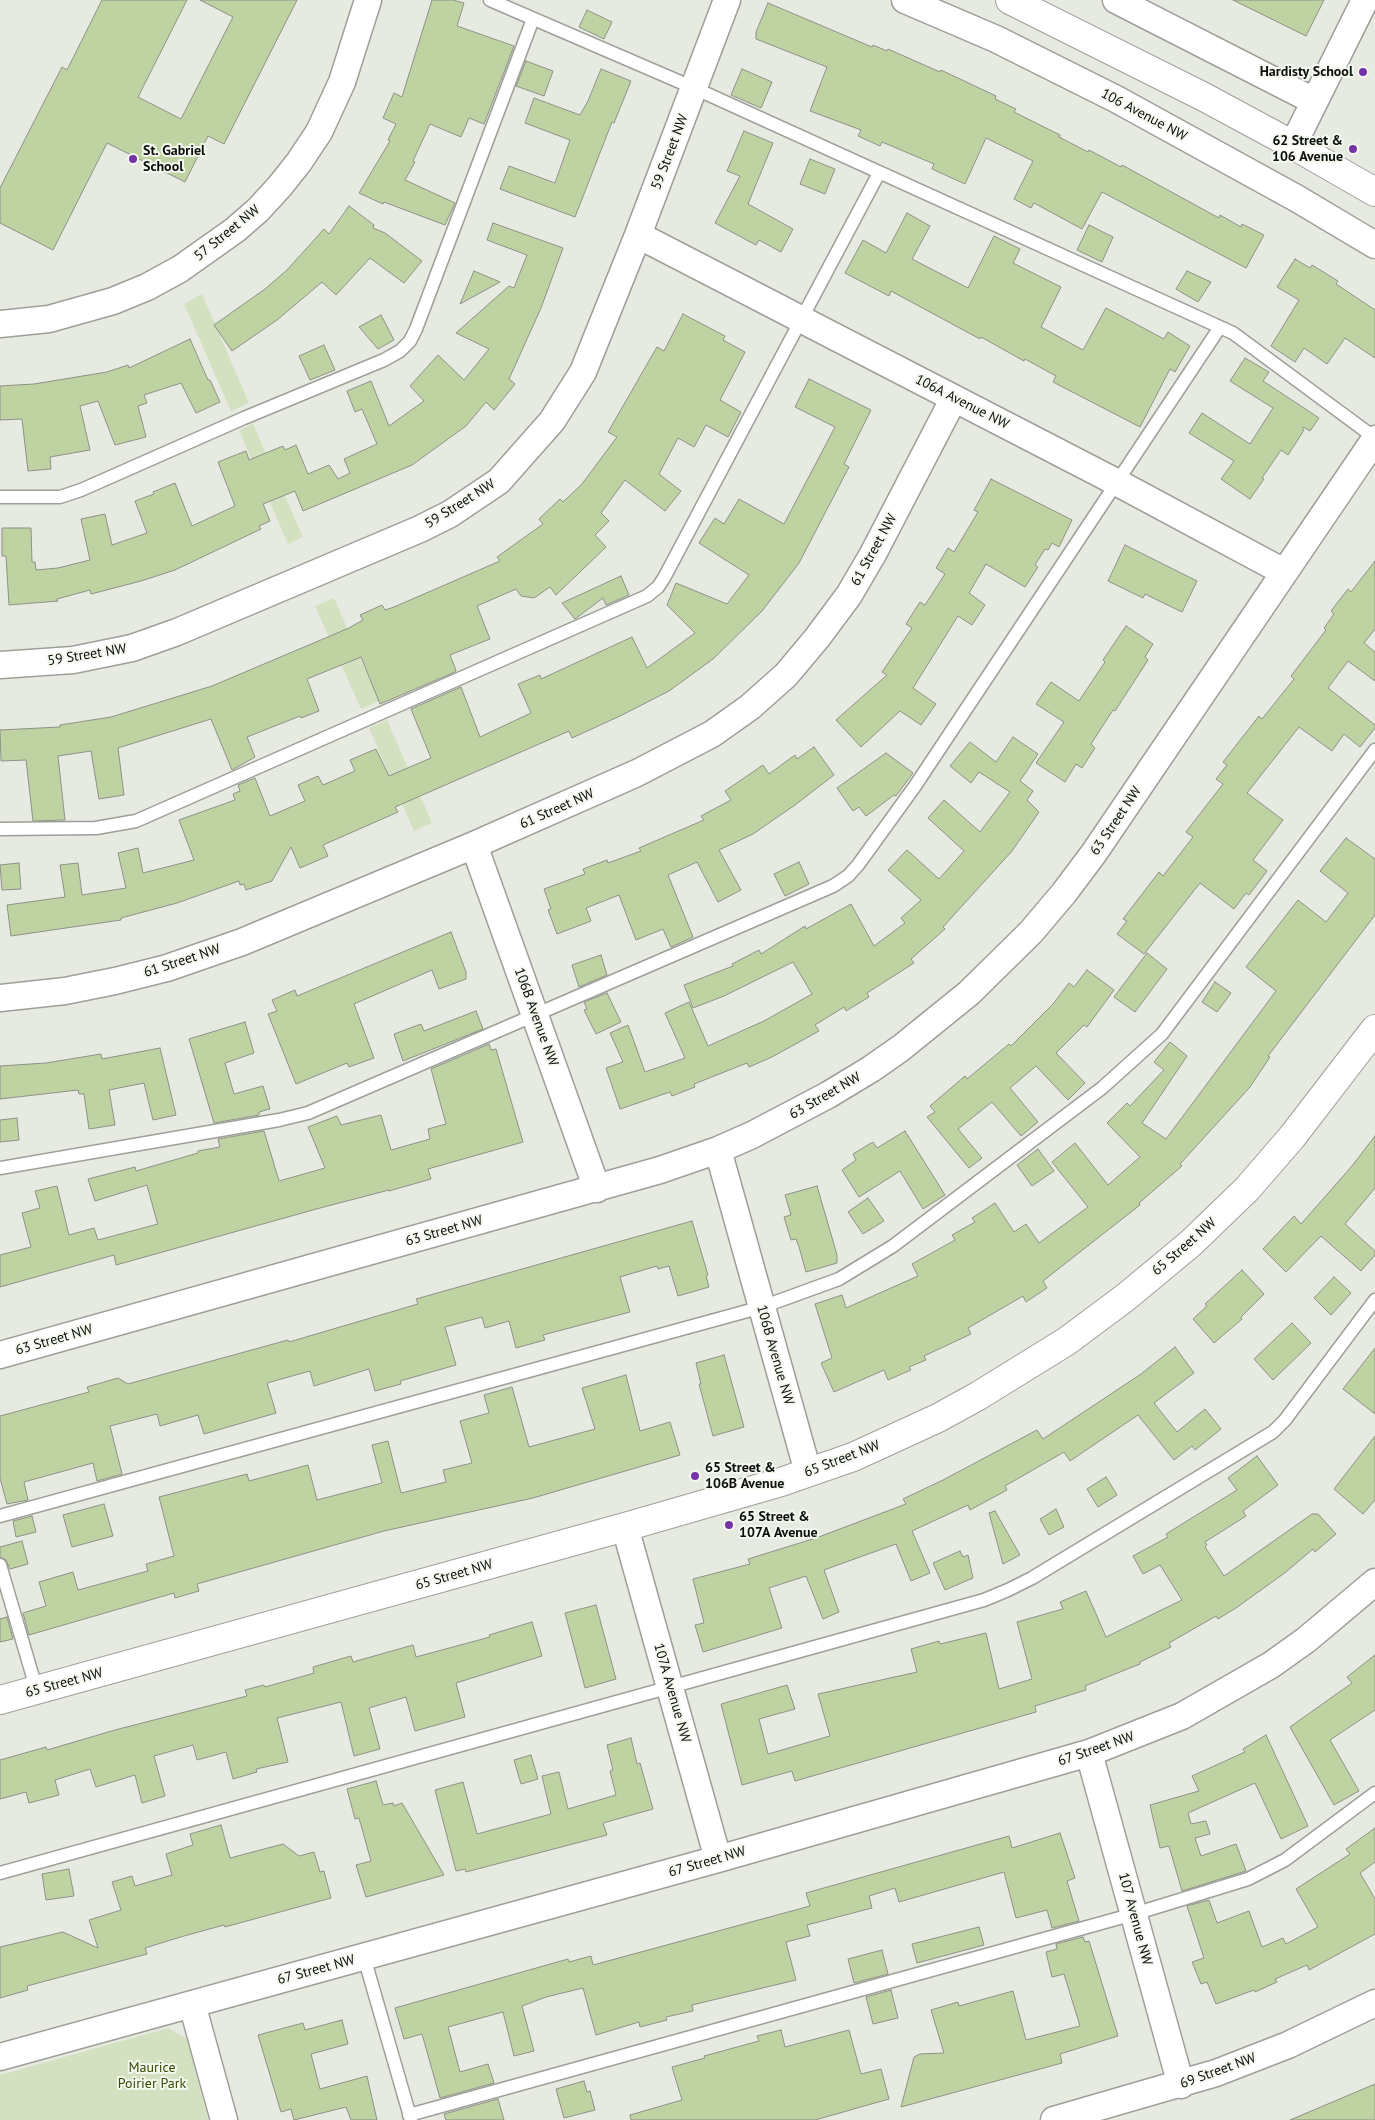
<!DOCTYPE html>
<style>
body{margin:0}
canvas{display:block;background:#e6eae1}
</style>
<canvas width="1375" height="2120"></canvas>
<script>
const ctx = document.querySelector('canvas').getContext('2d');
ctx.lineJoin = 'round';
function fill(path, color) { ctx.fillStyle = color; ctx.fill(path, 'evenodd'); }
const toPath = rows => new Path2D(rows.map(r => 'M' + r).join(''));
function strokePath(path, color, width, dash) { ctx.strokeStyle = color; ctx.lineWidth = width; ctx.lineCap = dash ? 'butt' : 'round'; ctx.setLineDash(dash || []); ctx.stroke(path); }
function write(font, color, halo, rows, align = 'center') {
  ctx.font = font + ' "PT Sans",sans-serif'; ctx.lineWidth = 4; ctx.setLineDash([]); ctx.textBaseline = 'middle'; ctx.strokeStyle = halo; ctx.fillStyle = color; for (const [text, x, y, turn = 0] of rows) {
    ctx.save(); ctx.translate(x, y); ctx.rotate((+turn || 0) * Math.PI / 180); ctx.textAlign = isNaN(turn) ? turn : align; if (halo) ctx.strokeText(text, 0, 0); ctx.fillText(text, 0, 0); ctx.restore();
  }
}
fill(toPath([
 [202,294,249,403,231,411,184,304],
 [253,424,303,537,288,544,239,430],
 [334,598,379,701,361,709,315,606],
 [387,720,432,823,414,831,369,728],
 [168,2028,187,2039,208,2120,0,2120,0,2075]
]), '#d3e1c0');
const building = toPath([
 [102,0,187,0,138,97,181,119,233,17,200,0,297,0,224,144,208,136,185,182,107,143,53,250,0,223,0,188,62,67,67,70,102,0],
 [432,0,453,0,464,3,457,26,514,46,484,124,469,118,461,137,430,124,413,161,415,162,405,180,455,203,445,225,384,202,383,204,359,193,390,141,388,140,396,124,383,118,394,93,402,97,432,0],
 [1233,0,1324,0,1306,36,1233,0],
 [768,3,872,47,873,45,887,51,888,49,940,72,941,70,996,96,995,99,1016,109,1014,112,1060,135,1059,137,1088,152,1089,150,1121,167,1122,165,1219,218,1220,215,1241,227,1242,224,1264,235,1246,268,1102,192,1082,229,1034,203,1031,208,1014,199,1033,161,986,138,965,184,932,169,934,164,882,142,880,146,858,136,861,130,810,111,827,67,756,39,756,32,768,3],
 [587,10,612,22,604,39,579,27,587,10],
 [526,61,553,71,544,96,516,86,526,61],
 [601,69,631,81,614,123,612,122,575,217,500,189,509,166,555,183,570,140,525,123,534,98,580,115,588,101,601,69],
 [742,69,772,82,761,108,731,95,742,69],
 [744,131,773,143,748,204,793,229,781,252,759,240,756,245,715,223,740,176,727,171,744,131],
 [810,159,835,169,825,194,800,184,810,159],
 [349,206,374,225,373,228,385,233,422,261,404,283,370,258,336,295,322,282,277,320,232,351,214,325,265,289,287,270,324,229,329,234,349,206],
 [907,213,930,226,912,259,968,288,994,236,1020,249,1013,263,1061,287,1041,327,1083,350,1106,308,1164,339,1168,332,1190,346,1175,372,1170,369,1140,427,1053,382,1056,376,1025,359,1024,361,981,337,980,339,891,291,889,296,845,273,863,240,886,253,907,213],
 [493,223,563,248,541,308,509,379,515,384,494,410,486,402,466,426,412,465,303,511,295,491,263,504,270,521,259,526,261,529,175,570,141,581,91,594,90,590,57,599,58,601,9,605,6,556,2,556,2,528,31,528,32,562,35,562,36,570,58,568,90,560,81,519,105,514,112,545,147,533,135,501,154,494,153,492,175,483,192,526,235,506,218,462,246,451,249,460,283,446,285,450,296,445,308,474,329,465,338,479,350,473,344,459,377,444,362,409,355,412,347,391,371,381,389,426,424,401,410,386,438,355,464,380,489,349,456,333,509,286,514,288,527,255,487,240,493,223],
 [1089,225,1113,237,1102,262,1077,250,1089,225],
 [1295,259,1310,268,1312,265,1338,281,1336,284,1375,310,1375,358,1345,338,1327,364,1304,348,1295,362,1271,346,1299,300,1277,287,1295,259],
 [474,271,500,282,460,304,474,271],
 [1187,271,1211,282,1198,302,1176,289,1187,271],
 [683,314,725,336,723,340,745,352,720,400,741,412,728,437,706,425,694,447,678,438,659,474,681,491,665,511,625,480,601,513,609,521,595,535,606,547,556,595,550,587,534,598,521,596,516,589,477,606,490,639,450,655,456,670,455,672,380,704,361,657,307,679,319,711,301,718,300,716,247,737,255,757,232,770,211,719,118,748,124,795,99,799,91,751,58,756,65,820,33,821,26,760,1,761,0,730,60,727,60,725,111,717,212,686,349,628,363,620,360,615,382,605,385,610,394,607,500,561,497,557,543,524,539,519,560,499,563,502,582,484,617,437,608,432,657,347,664,351,683,314],
 [381,315,394,340,378,349,359,327,381,315],
 [190,339,208,380,210,380,220,402,196,413,181,383,144,395,147,403,138,406,146,437,115,445,98,401,80,406,90,450,50,457,51,469,28,471,22,419,0,420,0,386,34,384,107,372,128,365,129,368,190,339],
 [324,345,335,370,310,380,299,356,324,345],
 [1245,358,1269,372,1263,381,1319,418,1310,431,1303,427,1302,428,1304,430,1288,455,1281,450,1262,478,1264,479,1250,499,1221,479,1234,461,1189,433,1202,413,1250,444,1273,408,1230,381,1245,358],
 [809,379,871,410,844,464,849,467,799,563,762,611,713,659,669,691,620,716,572,738,569,731,395,807,398,812,323,845,328,856,300,868,291,847,272,881,246,890,244,884,240,885,239,881,177,903,121,918,121,920,11,936,7,905,65,897,60,865,78,863,82,895,126,888,118,853,138,848,143,873,194,860,179,820,235,800,233,794,240,791,238,785,255,778,270,816,305,801,298,785,318,776,323,785,355,771,350,760,376,749,389,776,431,758,411,709,461,687,480,737,531,713,518,684,540,675,541,679,632,637,647,668,695,633,667,605,676,583,727,604,749,575,699,543,715,518,724,524,739,499,784,524,835,427,795,407,809,379],
 [991,479,1072,520,1059,547,1052,543,1048,550,1045,549,1035,565,1038,567,1025,587,986,564,969,593,985,605,972,625,958,616,913,688,936,704,921,725,900,711,861,747,836,720,887,675,882,672,912,628,906,624,920,602,925,605,945,574,936,568,948,548,954,552,978,512,974,510,991,479],
 [1125,545,1197,581,1182,612,1145,594,1143,598,1108,581,1125,545],
 [1375,561,1375,629,1364,643,1375,652,1375,681,1348,661,1328,688,1375,725,1375,728,1360,747,1344,734,1332,751,1299,727,1247,793,1283,820,1253,860,1267,871,1249,895,1246,893,1234,909,1200,883,1144,954,1117,934,1127,921,1123,919,1159,872,1163,876,1193,837,1186,832,1223,784,1216,779,1227,765,1223,762,1259,716,1262,719,1294,679,1291,676,1326,630,1324,628,1334,614,1331,611,1348,589,1351,592,1375,561],
 [621,576,629,595,606,605,603,598,575,619,562,603,621,576],
 [1126,626,1153,644,1145,657,1148,660,1115,711,1113,710,1091,744,1095,748,1082,768,1076,764,1065,782,1036,763,1064,722,1036,704,1051,682,1079,701,1105,662,1103,660,1126,626],
 [1013,737,1038,754,1020,781,1033,791,1027,800,1039,812,1012,851,943,927,945,929,911,959,914,963,867,993,869,997,846,1011,844,1007,815,1025,819,1031,772,1057,749,1067,747,1063,694,1084,695,1087,672,1096,670,1092,620,1109,606,1068,623,1062,610,1033,628,1025,645,1072,685,1058,665,1013,689,1002,708,1046,764,1021,812,994,793,962,724,996,693,1008,684,985,733,966,732,964,759,950,761,954,805,926,806,929,851,904,874,946,905,923,901,918,921,900,888,870,907,850,939,879,964,851,928,818,944,800,980,832,1010,792,979,772,971,783,950,766,970,742,996,762,1013,737],
 [814,747,834,775,795,805,753,834,719,850,741,890,718,902,697,862,668,875,693,937,671,947,663,929,636,940,619,895,586,908,591,921,557,934,548,910,551,909,544,889,585,874,583,869,607,860,608,863,641,851,639,848,704,820,701,816,731,800,725,791,763,765,769,774,795,755,797,759,814,747],
 [886,753,913,773,896,796,894,795,866,816,859,807,853,811,837,788,886,753],
 [1346,838,1375,859,1375,915,1268,1056,1270,1057,1250,1087,1180,1164,1182,1166,1139,1203,1140,1205,1043,1281,1047,1288,1026,1302,1023,1296,968,1328,971,1334,924,1356,926,1360,909,1367,911,1370,888,1380,884,1370,834,1392,821,1363,832,1358,815,1304,842,1295,846,1308,918,1276,912,1264,955,1240,952,1235,975,1222,972,1218,995,1203,1014,1232,1026,1224,1039,1243,1088,1207,1052,1162,1075,1143,1108,1185,1140,1157,1107,1123,1127,1103,1130,1106,1164,1070,1154,1062,1170,1042,1187,1056,1142,1123,1166,1139,1276,991,1246,967,1298,900,1326,922,1348,893,1320,871,1346,838],
 [799,862,809,884,785,896,774,874,799,862],
 [19,863,21,889,2,890,0,865,19,863],
 [451,932,466,972,466,979,439,989,432,970,354,1004,374,1058,349,1067,347,1063,296,1084,268,1014,277,1011,272,1000,295,990,297,996,451,932],
 [1147,953,1167,969,1135,1012,1114,997,1147,953],
 [601,955,607,975,579,987,572,965,601,955],
 [1087,970,1114,990,1087,1027,1084,1025,1056,1053,1085,1083,1068,1100,1036,1066,1010,1088,1038,1122,1021,1136,992,1102,958,1129,982,1158,969,1168,927,1117,935,1112,930,1106,965,1076,967,1079,1009,1044,1011,1046,1053,1004,1069,983,1074,987,1087,970],
 [1215,982,1231,993,1217,1012,1202,1002,1215,982],
 [607,993,621,1022,596,1034,584,1010,587,1009,584,1002,607,993],
 [476,1011,483,1029,403,1061,394,1034,421,1024,424,1031,476,1011],
 [245,1022,254,1053,225,1063,234,1094,263,1086,270,1109,259,1112,259,1115,214,1123,189,1039,245,1022],
 [489,1044,491,1050,496,1049,523,1142,428,1169,431,1179,389,1191,389,1190,320,1208,116,1265,114,1255,0,1287,0,1255,31,1247,22,1213,40,1208,35,1191,57,1186,69,1235,94,1228,98,1240,158,1224,157,1222,147,1185,95,1201,88,1179,135,1167,136,1171,198,1153,198,1151,220,1147,218,1139,264,1131,279,1181,325,1168,308,1127,337,1116,341,1125,381,1115,391,1150,430,1139,428,1129,446,1124,431,1069,489,1044],
 [160,1048,176,1115,153,1120,144,1083,109,1090,115,1125,89,1129,84,1094,79,1094,78,1090,0,1099,0,1066,46,1063,101,1054,102,1059,160,1048],
 [17,1118,19,1140,0,1142,0,1120,17,1118],
 [905,1131,945,1195,923,1209,900,1171,859,1197,842,1170,856,1160,853,1154,873,1142,877,1148,905,1131],
 [1375,1136,1375,1188,1345,1224,1375,1251,1375,1255,1361,1271,1321,1236,1286,1272,1263,1249,1294,1216,1301,1224,1352,1166,1375,1136],
 [1038,1149,1054,1171,1032,1186,1017,1165,1038,1149],
 [817,1186,837,1255,837,1263,806,1272,799,1247,796,1239,791,1240,784,1217,791,1215,785,1195,817,1186],
 [868,1198,884,1221,863,1234,848,1212,868,1198],
 [692,1221,708,1275,706,1276,709,1287,678,1296,669,1266,658,1269,657,1266,620,1277,630,1312,543,1335,545,1340,516,1348,509,1321,485,1328,482,1317,445,1327,456,1365,400,1381,401,1384,375,1391,369,1369,314,1386,310,1371,267,1383,276,1413,204,1434,198,1415,160,1426,157,1414,110,1426,122,1474,97,1481,93,1463,24,1482,28,1500,7,1504,0,1478,0,1416,89,1392,87,1387,118,1378,128,1384,288,1340,289,1342,418,1304,416,1299,692,1221],
 [1242,1270,1264,1294,1241,1317,1242,1319,1214,1343,1193,1319,1207,1306,1205,1304,1242,1270],
 [1334,1277,1351,1293,1331,1315,1314,1298,1334,1277],
 [1292,1323,1311,1343,1273,1380,1254,1359,1292,1323],
 [1175,1347,1194,1373,1154,1403,1177,1432,1205,1409,1221,1429,1195,1450,1192,1446,1174,1460,1138,1415,1070,1461,1064,1452,1005,1486,1007,1490,970,1510,968,1505,912,1531,930,1573,911,1581,896,1544,824,1570,839,1612,823,1619,806,1576,769,1588,782,1628,703,1652,695,1625,704,1623,693,1579,750,1564,748,1559,816,1538,906,1504,903,1499,943,1480,1037,1430,1043,1439,1141,1374,1175,1347],
 [1375,1348,1375,1414,1343,1389,1375,1348],
 [724,1355,744,1427,713,1436,699,1384,701,1384,696,1363,724,1355],
 [626,1375,640,1431,670,1422,680,1455,533,1498,384,1531,197,1584,199,1591,175,1598,174,1593,29,1635,23,1613,46,1606,39,1582,73,1572,78,1590,148,1571,146,1564,174,1556,159,1497,247,1474,249,1481,308,1465,317,1500,382,1483,372,1445,388,1441,401,1493,446,1482,443,1470,472,1463,460,1421,489,1413,484,1395,512,1387,529,1447,595,1429,582,1388,626,1375],
 [1375,1436,1375,1500,1363,1514,1334,1489,1375,1436],
 [1257,1456,1278,1485,1243,1511,1246,1516,1205,1542,1207,1545,1205,1547,1224,1576,1312,1514,1318,1514,1336,1534,1315,1552,1313,1549,1286,1572,1236,1608,1218,1619,1216,1616,1169,1643,1171,1647,1140,1662,1140,1664,1085,1686,1086,1690,1035,1706,1036,1712,795,1781,792,1771,742,1785,721,1704,787,1685,795,1709,759,1719,768,1754,830,1736,818,1694,917,1672,911,1649,939,1641,940,1644,986,1633,999,1689,1032,1679,1017,1622,1063,1609,1060,1602,1086,1591,1106,1637,1182,1600,1160,1565,1143,1574,1133,1556,1168,1537,1166,1534,1237,1490,1228,1478,1257,1456],
 [1106,1477,1117,1495,1098,1507,1087,1489,1106,1477],
 [104,1504,113,1536,72,1547,63,1515,104,1504],
 [1056,1509,1064,1527,1049,1535,1040,1519,1056,1509],
 [995,1511,1020,1555,1003,1564,989,1513,995,1511],
 [32,1516,36,1532,16,1537,13,1521,32,1516],
 [22,1541,28,1564,10,1569,6,1560,0,1557,0,1547,22,1541],
 [960,1551,963,1557,968,1555,973,1578,945,1590,933,1563,960,1551],
 [596,1605,616,1679,585,1688,565,1613,596,1605],
 [7,1617,13,1639,0,1642,0,1619,7,1617],
 [532,1622,542,1656,456,1683,465,1717,415,1731,406,1697,369,1708,380,1749,354,1756,341,1702,277,1718,288,1762,256,1769,257,1772,233,1779,226,1752,197,1760,193,1745,154,1756,165,1796,142,1803,135,1775,96,1787,90,1769,55,1780,59,1795,29,1803,26,1792,0,1799,0,1760,46,1747,47,1750,115,1730,247,1696,245,1690,264,1685,265,1687,304,1676,314,1673,313,1667,351,1656,353,1662,413,1645,416,1657,490,1637,489,1635,532,1622],
 [1375,1655,1375,1710,1330,1740,1359,1791,1334,1805,1290,1727,1352,1683,1347,1677,1375,1655],
 [1266,1735,1308,1826,1281,1839,1255,1783,1188,1813,1191,1824,1206,1821,1210,1834,1195,1838,1201,1856,1236,1844,1246,1871,1182,1891,1169,1846,1160,1848,1150,1805,1199,1791,1192,1776,1245,1752,1243,1749,1266,1735],
 [631,1738,637,1764,640,1763,653,1809,603,1823,607,1835,466,1872,465,1869,456,1871,435,1790,463,1782,477,1834,551,1814,542,1776,559,1772,568,1809,616,1795,610,1771,613,1770,607,1745,631,1738],
 [531,1755,538,1779,521,1784,514,1760,531,1755],
 [376,1781,383,1805,393,1803,394,1806,402,1803,444,1875,366,1897,356,1865,371,1861,359,1818,355,1819,347,1789,376,1781],
 [221,1825,230,1858,283,1844,299,1856,314,1852,320,1872,324,1871,331,1898,225,1927,224,1925,184,1936,145,1948,147,1954,27,1986,28,1990,0,1998,0,1947,63,1932,98,1948,89,1920,121,1910,112,1882,132,1876,135,1886,172,1875,166,1854,193,1845,190,1834,221,1825],
 [1375,1828,1375,1862,1360,1873,1375,1899,1375,1934,1309,1970,1307,1965,1275,1979,1277,1982,1255,1992,1254,1990,1216,2004,1207,1982,1201,1984,1192,1962,1204,1958,1187,1906,1209,1900,1217,1923,1249,1911,1262,1947,1283,1938,1286,1944,1318,1927,1296,1889,1350,1854,1346,1849,1375,1828],
 [1060,1833,1075,1878,1067,1881,1079,1921,1052,1928,1047,1910,1016,1918,1004,1872,899,1902,895,1888,869,1896,872,1908,807,1925,810,1936,786,1942,796,1980,692,2005,693,2011,666,2017,667,2020,640,2027,639,2022,596,2035,583,1988,546,1997,522,2006,534,2051,514,2056,503,2012,448,2027,460,2072,488,2064,494,2083,440,2098,422,2034,404,2039,395,2008,568,1959,569,1962,591,1956,593,1965,810,1906,806,1893,1009,1836,1012,1848,1060,1833],
 [69,1869,74,1896,46,1900,42,1874,69,1869],
 [979,1927,984,1945,917,1963,912,1944,979,1927],
 [1083,1937,1085,1942,1089,1941,1118,2036,1060,2054,1062,2063,901,2107,914,2057,920,2054,944,2053,931,2010,958,2002,959,2006,1013,1991,1026,2040,1080,2026,1064,1974,1052,1977,1046,1952,1057,1949,1056,1944,1083,1937],
 [882,1950,888,1974,854,1983,848,1959,882,1950],
 [891,1990,898,2018,873,2024,866,1997,891,1990],
 [342,2020,348,2044,311,2054,320,2089,367,2076,377,2120,351,2120,346,2107,294,2120,291,2109,281,2112,258,2035,303,2023,305,2030,342,2020],
 [781,2030,785,2047,849,2030,861,2074,881,2069,889,2099,815,2120,631,2120,630,2115,682,2100,672,2067,705,2058,704,2056,759,2041,757,2036,781,2030],
 [584,2081,587,2092,590,2091,595,2110,564,2118,556,2089,584,2081],
 [1375,2084,1375,2120,1290,2120,1375,2084],
 [498,2099,504,2120,446,2120,444,2114,498,2099]
]);
fill(building, '#bfd3a2');
strokePath(building, '#8e9189', 1);
const lane = toPath([
 [490,0,694,88,1233,333,1375,438],
 [0,497,60,497,81,490,244,418,384,360,400,351,410,341,416,329,533,19],
 [0,829,96,828,136,821,647,596,658,587,664,578,879,173],
 [0,1168,279,1120,308,1113,833,886,848,876,858,865,915,786,1220,327],
 [0,1516,762,1307,839,1279,893,1246,1102,1088,1162,1034,1375,750],
 [0,1565,37,1691],
 [0,1873,984,1600,1008,1590,1032,1578,1273,1432,1285,1420,1375,1300],
 [364,1957,411,2120],
 [409,2115,1134,1914,1248,1879,1285,1860,1375,1793]
]);
const street = toPath([
 [905,0,996,39,1116,99,1296,198,1375,245],
 [1116,0,1314,101],
 [1293,145,1365,0],
 [638,235,1118,483,1284,572],
 [0,324,49,319,113,301,147,287,180,269,235,230,258,210,280,186,299,162,319,132,342,82,368,0],
 [0,665,73,660,132,648,177,632,420,529,450,514,499,481,552,421,583,372,638,235,727,0],
 [474,845,597,1189],
 [0,998,65,991,115,981,167,968,242,942,474,845,637,773,712,734,750,707,786,675,817,638,849,595,873,554,954,398],
 [718,1150,808,1472],
 [0,1355,660,1170,718,1150,752,1135,828,1095,871,1069,901,1048,969,993,1031,932,1064,893,1094,853,1375,439],
 [625,1527,718,1859],
 [1089,1753,1181,2085],
 [192,2004,224,2120],
 [0,2057,718,1859,1089,1753,1182,1716,1271,1665,1306,1640,1375,1582],
 [1054,2120,1216,2073,1288,2045,1375,2003]
]);
const secondary = toPath([
 [1010,0,1204,97,1293,145,1375,192],
 [0,1700,625,1527,781,1482,853,1457,938,1418,978,1396,1067,1341,1126,1297,1191,1243,1247,1189,1292,1137,1375,1029]
]);
strokePath(lane, '#9da098', 15);
strokePath(street, '#9da098', 29);
strokePath(secondary, '#9da098', 30);
strokePath(lane, '#fff', 12);
strokePath(street, '#fff', 26);
strokePath(secondary, '#fff', 28);
for (const [x, y, r, color] of [
 [1363,72,5,"#7433a7"],
 [1353,149,5,"#7433a7"],
 [133,159,5,"#7433a7"],
 [695,1476,5,"#7433a7"],
 [729,1525,5,"#7433a7"]
]) { const dot = new Path2D(); dot.arc(x, y, r, 0, 2 * Math.PI); ctx.fillStyle = color; ctx.fill(dot); strokePath(dot, '#f4f8ef', 2); }
write('bold 14px', '#0c0e0b', '#f4f8ef', [
 ["Hardisty School",1353,72,"right"],
 ["62 Street &",1343,141,"right"],
 ["106 Avenue",1343,157,"right"],
 ["St. Gabriel",143,151],
 ["School",143,167],
 ["65 Street &",705,1468],
 ["106B Avenue",705,1484],
 ["65 Street &",739,1517],
 ["107A Avenue",739,1533]
], 'left');
write('14px', '#0c0e0b', '#f4f8ef', [
 ["106 Avenue NW",1144,115,28],
 ["59 Street NW",670,152,-69],
 ["57 Street NW",227,233,-39],
 ["106A Avenue NW",962,402,27],
 ["59 Street NW",460,504,-32],
 ["61 Street NW",874,550,-61],
 ["59 Street NW",87,655,-9],
 ["61 Street NW",557,809,-24],
 ["63 Street NW",1116,821,-56],
 ["61 Street NW",182,961,-18],
 ["106B Avenue NW",536,1017,70],
 ["63 Street NW",825,1096,-30],
 ["63 Street NW",444,1231,-16],
 ["65 Street NW",1184,1247,-41],
 ["63 Street NW",54,1340,-16],
 ["106B Avenue NW",775,1355,74],
 ["65 Street NW",842,1459,-21],
 ["65 Street NW",454,1575,-16],
 ["65 Street NW",64,1683,-15],
 ["107A Avenue NW",672,1693,74],
 ["67 Street NW",1096,1749,-19],
 ["67 Street NW",707,1862,-16],
 ["107 Avenue NW",1135,1919,75],
 ["67 Street NW",316,1970,-15],
 ["69 Street NW",1218,2071,-20]
]);
write('14px', '#364c00', '#f4f8ef', [
 ["Maurice",152,2068],
 ["Poirier Park",152,2084]
]);
</script>
